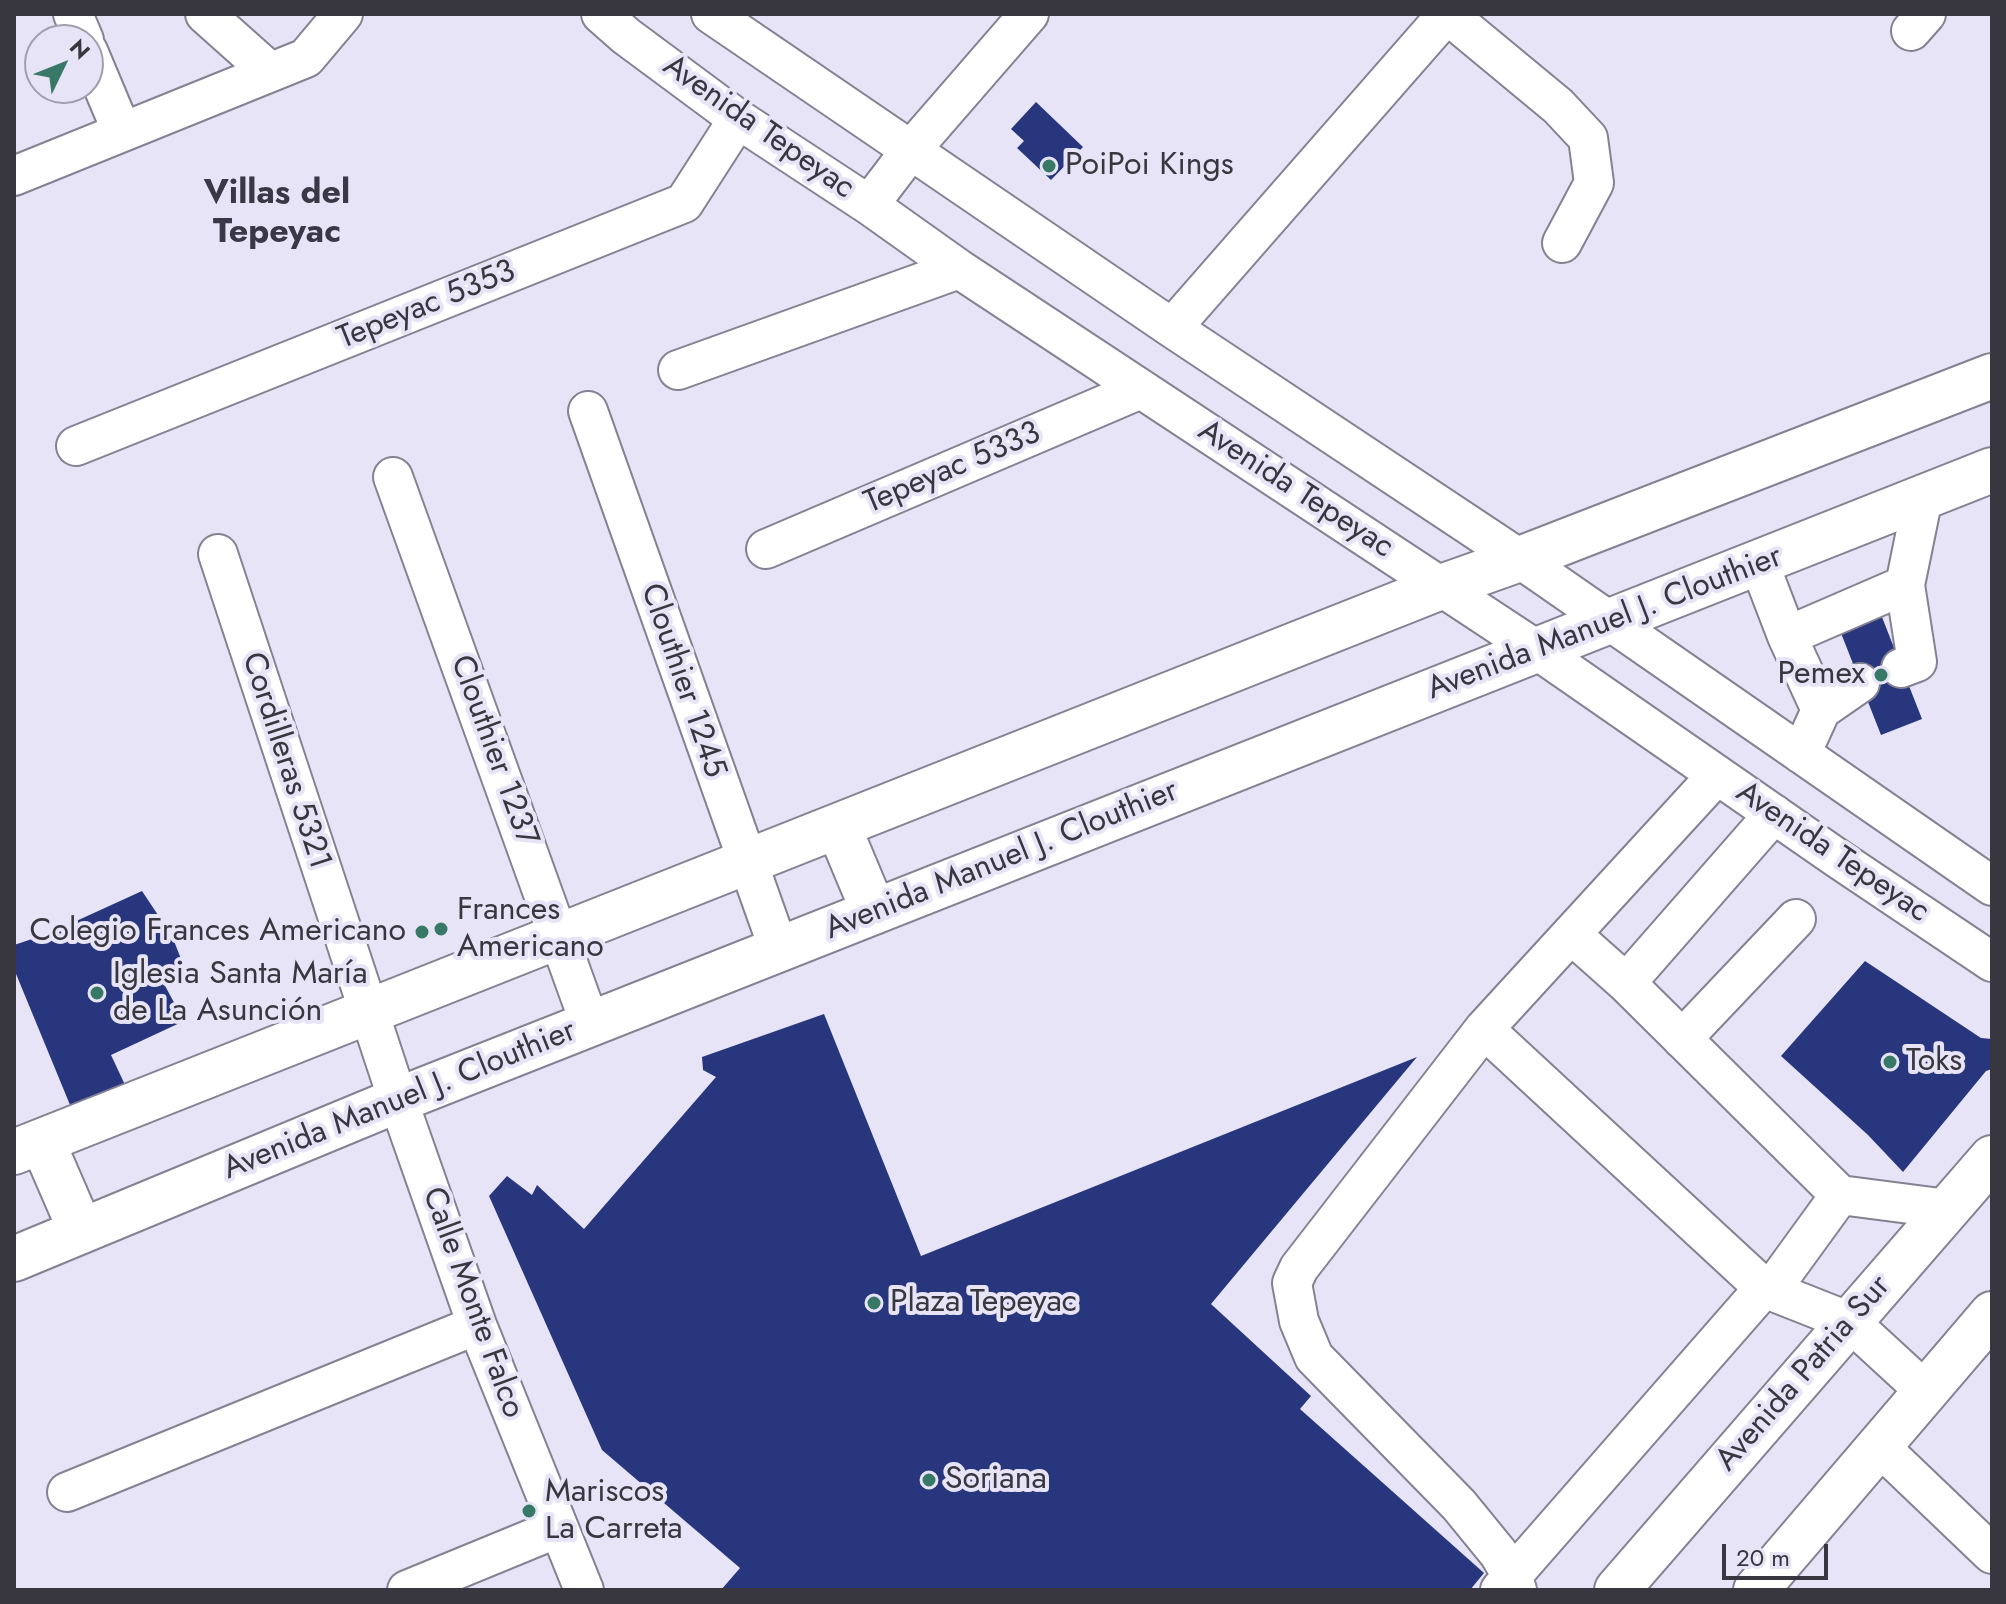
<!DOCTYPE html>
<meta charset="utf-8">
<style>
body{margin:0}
#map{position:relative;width:2006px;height:1604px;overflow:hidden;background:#e7e4f7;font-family:Jost,sans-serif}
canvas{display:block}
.frame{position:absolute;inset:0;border:16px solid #38363e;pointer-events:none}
.north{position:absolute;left:24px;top:24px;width:80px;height:80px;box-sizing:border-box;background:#e7e4f7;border:2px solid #a19ead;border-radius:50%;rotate:47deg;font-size:22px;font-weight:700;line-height:32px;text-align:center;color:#38363e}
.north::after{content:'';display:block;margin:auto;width:28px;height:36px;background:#387867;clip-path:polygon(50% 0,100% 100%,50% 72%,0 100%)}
.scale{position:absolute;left:1722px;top:1544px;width:106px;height:36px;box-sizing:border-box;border:4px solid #38363e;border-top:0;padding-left:10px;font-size:24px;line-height:28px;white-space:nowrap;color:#38363e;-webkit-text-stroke:6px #e7e4f7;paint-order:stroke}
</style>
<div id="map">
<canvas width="2006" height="1604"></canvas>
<div class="frame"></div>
<div class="north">N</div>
<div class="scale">20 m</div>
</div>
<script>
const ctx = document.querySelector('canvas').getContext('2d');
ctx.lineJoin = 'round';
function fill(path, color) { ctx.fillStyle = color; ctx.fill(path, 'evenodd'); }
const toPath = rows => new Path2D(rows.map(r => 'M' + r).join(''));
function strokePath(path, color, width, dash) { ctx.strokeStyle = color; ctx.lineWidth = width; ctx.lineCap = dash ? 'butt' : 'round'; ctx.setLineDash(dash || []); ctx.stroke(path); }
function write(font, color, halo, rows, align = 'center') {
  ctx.font = font + ' Jost,sans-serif'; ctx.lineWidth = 8; ctx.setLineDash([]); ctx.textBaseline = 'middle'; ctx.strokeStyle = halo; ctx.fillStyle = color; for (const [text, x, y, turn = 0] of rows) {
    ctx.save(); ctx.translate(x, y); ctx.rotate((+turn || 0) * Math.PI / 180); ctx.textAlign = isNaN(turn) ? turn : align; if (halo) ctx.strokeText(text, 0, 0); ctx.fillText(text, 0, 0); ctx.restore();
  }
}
fill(toPath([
 [1036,102,1083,147,1051,180,1017,148,1024,141,1011,129],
 [1880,612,1922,719,1881,735,1839,628],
 [142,891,172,936,183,964,163,982,184,1021,111,1055,126,1087,75,1117,14,969,14,945,50,933],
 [1865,961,1981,1038,1992,1039,1992,1069,1986,1071,1903,1172,1868,1135,1781,1056],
 [824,1014,921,1256,1417,1057,1211,1304,1311,1396,1300,1409,1484,1573,1470,1590,721,1590,740,1568,602,1450,489,1196,507,1176,532,1195,537,1185,584,1229,716,1077,703,1070,702,1057]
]), '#27367d');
const minor = toPath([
 [73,14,84,40],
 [205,14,270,72],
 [601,14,626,36,738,119,869,205,959,269,1537,650,1837,858,1992,962],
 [711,14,1172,328,1520,559,1992,886],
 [1447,14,1558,106,1588,138,1594,183,1562,243],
 [1911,31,1926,14],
 [88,51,122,132],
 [14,176,306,58,343,14],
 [869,205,910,151,1029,14],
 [1172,328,1447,14],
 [678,370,959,269],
 [588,411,779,950],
 [76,446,684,203,738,119],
 [393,477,590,1024],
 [766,549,1141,389],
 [218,554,398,1100,477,1325,584,1590],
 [1759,563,1787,636,1821,710,1801,754],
 [1787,636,1905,585,1923,497],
 [1901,668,1917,662,1905,585],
 [1821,710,1860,683],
 [1572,935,1626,983,1840,1195,1948,1209],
 [1626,983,1774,814],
 [1484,1029,1764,1288],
 [1682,1039,1796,919],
 [1771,1290,1840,1195],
 [1878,1445,1992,1554],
 [67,1492,477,1325],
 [407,1590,558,1528],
 [1500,1590,1512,1576,1499,1554,1459,1505,1314,1357,1299,1321,1292,1283,1299,1268,1484,1029,1717,775],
 [1517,1590,1512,1576,1764,1288,1850,1322,1925,1391]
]);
const major = toPath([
 [838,826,874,912],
 [42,1141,81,1231],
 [14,1152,1441,587,1520,559,1992,376],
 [14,1259,398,1100,1992,470],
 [1617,1590,1992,1158],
 [1756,1590,1992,1314]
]);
strokePath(minor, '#848192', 42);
strokePath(major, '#848192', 48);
strokePath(minor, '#fff', 38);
strokePath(major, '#fff', 44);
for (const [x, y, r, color] of [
 [1049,166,8,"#387867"],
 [1881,675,8,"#387867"],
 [441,929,8,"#387867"],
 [422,932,8,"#387867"],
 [97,993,8,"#387867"],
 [1890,1062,8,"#387867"],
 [874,1303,8,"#387867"],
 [929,1480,8,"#387867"],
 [529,1511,8,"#387867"]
]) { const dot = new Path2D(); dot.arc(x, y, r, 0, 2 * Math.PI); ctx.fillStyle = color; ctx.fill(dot); strokePath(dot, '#e7e4f7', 3); }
write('32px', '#38363e', '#e7e4f7', [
 ["Avenida Tepeyac",758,128,35],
 ["Tepeyac 5353",427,306,-22],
 ["Tepeyac 5333",953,469,-23],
 ["Avenida Tepeyac",1295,490,33],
 ["Avenida Manuel J. Clouthier",1605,624,-21],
 ["Clouthier 1245",682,681,71],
 ["Clouthier 1237",493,751,70],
 ["Cordilleras 5321",285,761,72],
 ["Avenida Tepeyac",1832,853,34],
 ["Avenida Manuel J. Clouthier",1002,861,-22],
 ["Avenida Manuel J. Clouthier",400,1101,-22],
 ["Calle Monte Falco",472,1303,70],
 ["Avenida Patria Sur",1804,1374,-49]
]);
write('32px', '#38363e', '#e7e4f7', [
 ["PoiPoi Kings",1065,166],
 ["Pemex",1865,675,"right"],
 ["Frances",457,911],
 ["Americano",457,948],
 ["Colegio Frances Americano",406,932,"right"],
 ["Iglesia Santa María",113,975],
 ["de La Asunción",113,1012],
 ["Toks",1906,1062],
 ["Plaza Tepeyac",890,1303],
 ["Soriana",945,1480],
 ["Mariscos",545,1493],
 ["La Carreta",545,1530]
], 'left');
write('bold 34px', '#3a3746', '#e7e4f7', [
 ["Villas del",277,195],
 ["Tepeyac",277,234]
]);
</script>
